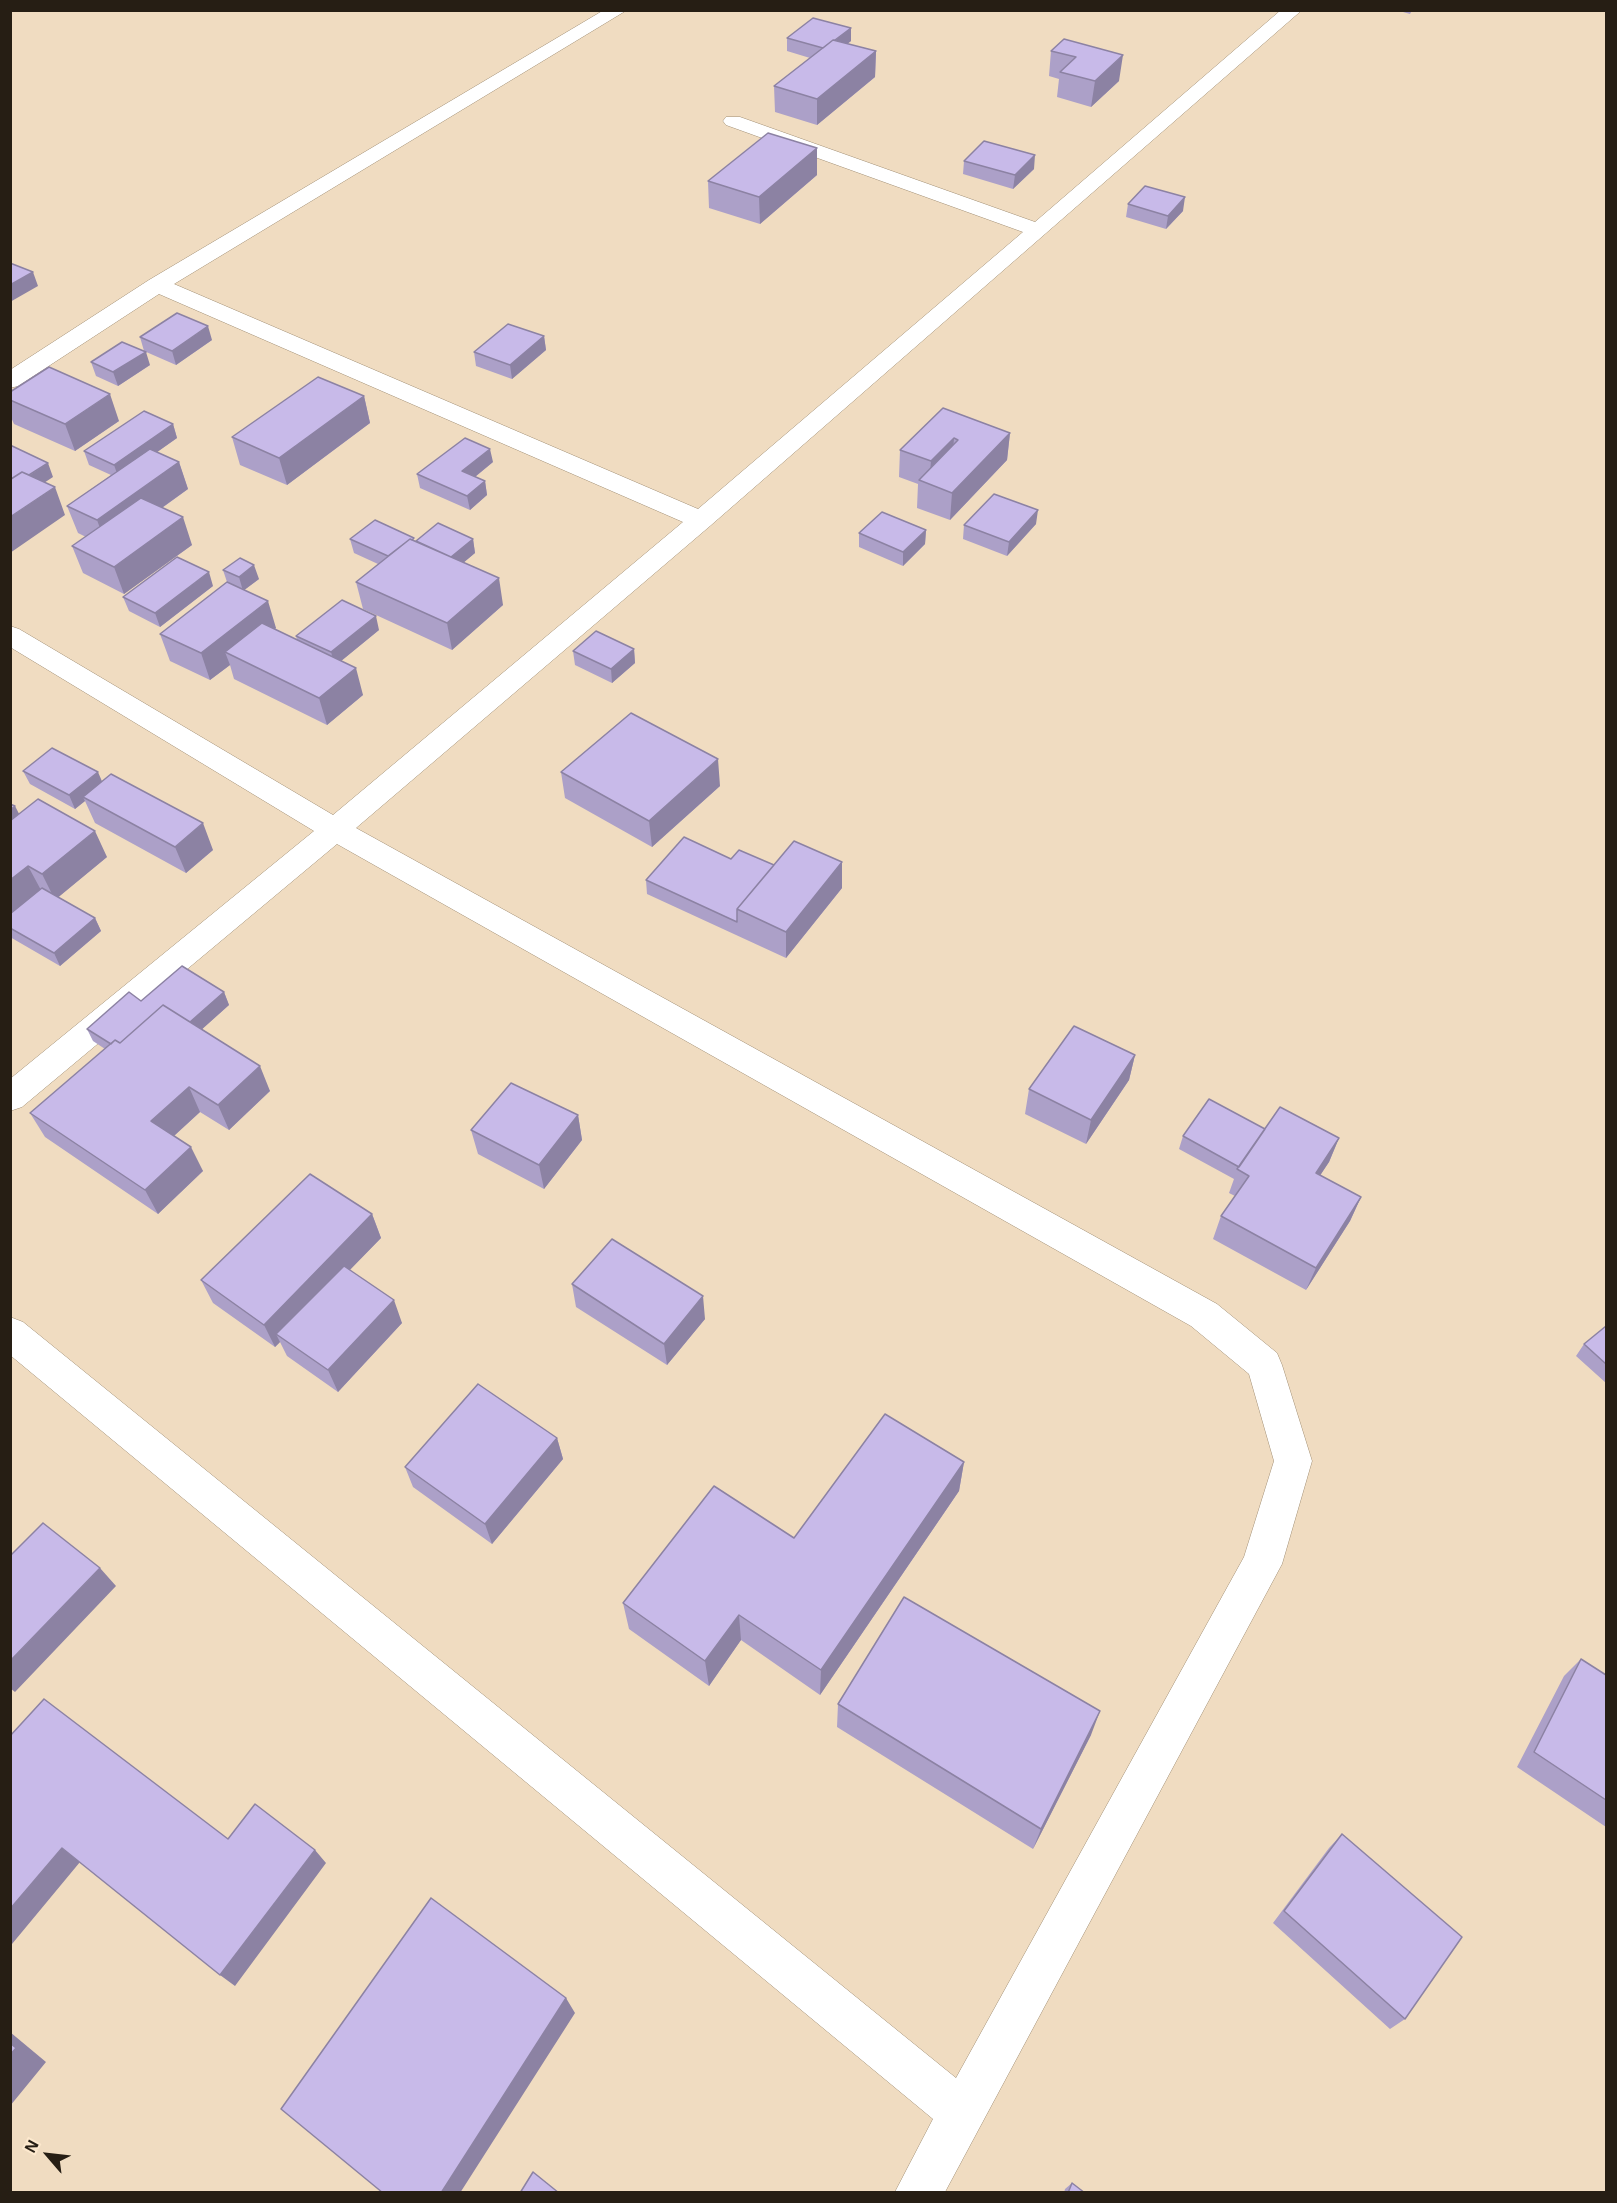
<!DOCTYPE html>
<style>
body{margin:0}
#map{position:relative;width:1617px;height:2203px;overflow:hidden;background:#f0dcc1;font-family:Arial,sans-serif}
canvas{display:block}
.frame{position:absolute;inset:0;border:12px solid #261e14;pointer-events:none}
.north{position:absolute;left:18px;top:2125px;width:60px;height:60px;-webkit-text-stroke:4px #fde9ce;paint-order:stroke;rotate:298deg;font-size:16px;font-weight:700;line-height:24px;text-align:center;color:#261e14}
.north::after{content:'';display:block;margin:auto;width:21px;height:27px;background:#261e14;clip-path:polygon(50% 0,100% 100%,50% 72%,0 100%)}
</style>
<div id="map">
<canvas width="1617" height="2203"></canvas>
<div class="frame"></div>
<div class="north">N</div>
</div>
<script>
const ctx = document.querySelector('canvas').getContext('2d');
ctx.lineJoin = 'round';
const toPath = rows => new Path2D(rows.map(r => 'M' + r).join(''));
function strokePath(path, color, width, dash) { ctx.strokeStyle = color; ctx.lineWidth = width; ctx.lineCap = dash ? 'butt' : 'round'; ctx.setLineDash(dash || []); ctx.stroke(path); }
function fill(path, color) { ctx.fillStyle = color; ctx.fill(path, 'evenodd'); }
const minor = toPath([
 [604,10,627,10,174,284,698,509,1023,232,726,125,723,121,726,117,740,117,1035,222,1281,10,1302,10,710,526,356,828,1217,1304,1277,1353,1282,1365,1312,1461,1282,1564,945,2192,895,2192,933,2119,10,1355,10,1317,23,1322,956,2078,1244,1557,1274,1461,1249,1374,1191,1326,337,844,22,1107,10,1111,10,1079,314,831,10,647,10,626,19,629,333,815,683,522,159,294,18,386,10,388,10,370,149,280,604,10]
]);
strokePath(minor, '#a18f75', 1);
fill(minor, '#fff');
fill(toPath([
 [1396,10,1412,10,1410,14],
 [851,28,851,41,847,44,876,51,875,77,817,125,775,112,774,86,810,58,787,51,787,38],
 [1064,39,1119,81,1091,107,1057,97,1059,79,1049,76,1051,51],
 [817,148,817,175,760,224,709,208,708,181],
 [964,161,1034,169,1013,189,963,174],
 [1128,204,1183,211,1166,229,1126,217],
 [544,336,546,350,512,379,476,366,474,352],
 [140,337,212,340,176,365,144,351],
 [91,362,150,365,118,386,96,376],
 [10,392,119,421,75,451,14,424,10,415],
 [364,396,370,423,287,485,240,465,232,437],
 [943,408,1010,433,1007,460,950,520,917,508,918,484,899,477,900,450],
 [173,424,177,438,157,452,179,462,188,489,162,508,192,545,124,594,83,573,72,546,86,537,78,533,67,506,111,475,89,465,84,451],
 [493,462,475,477,485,481,487,495,470,510,420,488,417,474],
 [1036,524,1007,556,963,539,964,525],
 [926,530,925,544,903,566,859,547,859,533],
 [350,539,415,541,473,539,475,553,464,562,503,605,452,650,363,609,356,582,378,564,354,553],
 [223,570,259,579,244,590,276,628,275,629,297,640,296,636,379,630,341,661,363,695,327,725,234,679,230,665,210,680,170,661,160,634,227,582],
 [213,586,160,627,129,611,123,597],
 [634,649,635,663,612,683,575,665,573,651],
 [23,771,102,781,213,850,186,873,95,823,85,801,75,809,30,784],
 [561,772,720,786,652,847,565,798],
 [10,804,19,814,107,857,58,897,95,918,101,931,60,966,10,937],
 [731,859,774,865,842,888,786,958,647,894,646,880],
 [224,992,229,1005,201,1030,270,1091,229,1130,200,1112,174,1136,203,1171,158,1214,45,1137,30,1113,105,1049,93,1041,87,1029,141,1001],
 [1135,1055,1129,1080,1086,1144,1025,1114,1029,1089],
 [578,1115,582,1140,544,1189,478,1154,471,1130],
 [1265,1129,1339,1138,1329,1162,1320,1175,1361,1197,1350,1221,1306,1290,1213,1239,1221,1216,1235,1196,1229,1193,1234,1179,1179,1149,1183,1136],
 [372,1214,381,1238,349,1270,402,1323,338,1392,287,1356,280,1342,275,1347,213,1303,201,1280],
 [572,1284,705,1319,667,1365,576,1307],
 [1606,1326,1606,1383,1576,1356,1584,1344],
 [557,1438,563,1459,492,1544,413,1487,405,1467],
 [964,1462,959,1491,820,1695,741,1640,709,1686,629,1629,623,1603,794,1538],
 [1581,1659,1606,1675,1606,1827,1517,1767,1564,1676],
 [838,1704,1091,1735,1033,1849,837,1727],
 [1342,1834,1405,2019,1390,2029,1273,1923,1329,1848],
 [1072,2183,1085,2193,1064,2193,1065,2189]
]), '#aca0c8');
fill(toPath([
 [851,28,851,41,824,62,824,49],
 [876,51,875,77,817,125,817,99],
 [1123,55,1119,81,1091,107,1095,81],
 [817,148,817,175,760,224,759,197],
 [1035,155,1034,169,1013,189,1015,175],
 [1185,197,1183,211,1166,229,1168,216],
 [33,272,38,286,10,302,10,285],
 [208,326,212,340,176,365,172,351],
 [544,336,546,350,512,379,510,365],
 [146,352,150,365,118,386,113,372],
 [110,394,119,421,75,451,65,424],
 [364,396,370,423,287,485,279,458],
 [173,424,177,438,119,479,114,465],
 [1010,433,1007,460,950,520,952,493],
 [954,438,952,466,929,485,931,461],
 [490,449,493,462,465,485,462,471],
 [179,462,188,489,107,547,97,520],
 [48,463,53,477,24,496,18,483],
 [485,481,487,495,470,510,467,496],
 [55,487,65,515,10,553,10,517],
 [1038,510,1036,524,1007,556,1009,542],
 [183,517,192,545,124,594,114,567],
 [926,530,925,544,903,566,903,552],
 [473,539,475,553,450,574,447,560],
 [254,565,259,579,243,591,239,577],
 [209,572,213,586,160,627,155,613],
 [499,578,503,605,452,650,447,623],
 [268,601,276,628,238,658,225,652,230,665,210,680,201,653],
 [376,616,379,630,335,666,331,652],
 [634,649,635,663,612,683,611,669],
 [356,668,363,695,327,725,319,698],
 [718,759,720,786,652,847,649,821],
 [98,772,104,786,83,797,85,801,75,809,69,795],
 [15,806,29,833,10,847,10,810],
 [203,823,213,850,186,873,175,847],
 [95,831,107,857,55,900,42,874],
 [842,862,842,888,786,958,786,932],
 [28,866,42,892,10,917,10,880],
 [95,918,101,931,60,966,54,953],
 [224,992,229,1005,190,1040,184,1027],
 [1135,1055,1129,1080,1086,1144,1091,1120],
 [260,1066,270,1091,229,1130,218,1105],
 [189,1087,200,1112,164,1145,151,1121],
 [578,1115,582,1140,544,1189,539,1165],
 [1339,1138,1329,1162,1306,1197,1316,1173],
 [191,1147,203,1171,158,1214,145,1190],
 [1361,1197,1350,1221,1306,1290,1316,1268],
 [372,1214,381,1238,283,1339,276,1334,280,1342,275,1347,264,1325],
 [703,1296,705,1319,667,1365,664,1344],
 [394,1300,402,1323,338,1392,328,1370],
 [557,1438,563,1459,492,1544,485,1524],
 [964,1462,959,1491,820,1695,821,1670],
 [100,1568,116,1586,15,1692,10,1688,10,1661],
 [739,1615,741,1640,709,1686,705,1661],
 [1100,1711,1091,1735,1033,1849,1041,1829],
 [62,1848,80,1862,12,1944,10,1943,10,1909],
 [315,1850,326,1863,235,1986,220,1975],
 [566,1998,575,2013,460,2193,441,2193],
 [10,2032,46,2062,10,2106]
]), '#8c82a3');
const building = toPath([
 [813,18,851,28,835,40,833,40,823,48,787,38,813,18],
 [1064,39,1123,55,1095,81,1060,72,1076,57,1051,51,1064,39],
 [833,40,876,51,817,99,774,86,833,40],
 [768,133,817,148,759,197,708,181,768,133],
 [984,141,1035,155,1015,175,964,161,984,141],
 [1145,186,1185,197,1168,216,1128,204,1145,186],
 [10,263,33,272,10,285,10,263],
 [177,313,208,326,172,351,140,337,177,313],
 [508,324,544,336,510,365,474,352,508,324],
 [122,342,146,352,113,372,91,362,122,342],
 [49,367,110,394,65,424,10,400,10,392,49,367],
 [318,377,364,396,279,458,232,437,318,377],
 [943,408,1010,433,952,493,919,480,958,440,954,438,931,461,900,450,943,408],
 [144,411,173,424,114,465,84,451,144,411],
 [465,438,490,449,462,471,485,481,467,496,417,474,465,438],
 [10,445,48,463,29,475,22,472,11,479,10,445],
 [150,449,179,462,97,520,67,506,150,449],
 [22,472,55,487,10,517,10,480,22,472],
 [994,494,1038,510,1009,542,964,525,994,494],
 [141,498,183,517,114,567,72,546,141,498],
 [882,512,926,530,903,552,859,533,882,512],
 [375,520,414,538,412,540,410,539,388,556,350,539,375,520],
 [438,523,473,539,451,557,416,541,438,523],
 [410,539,499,578,447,623,356,582,410,539],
 [177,557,209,572,155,613,123,597,177,557],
 [240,558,254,565,239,577,223,570,240,558],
 [227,582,268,601,201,653,160,634,227,582],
 [342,600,376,616,331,652,296,636,342,600],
 [262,623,356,668,319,698,225,652,262,623],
 [596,631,634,649,611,669,573,651,596,631],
 [631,713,718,759,649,821,561,772,631,713],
 [52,748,98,772,69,795,23,771,52,748],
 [111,774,203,823,175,847,83,797,111,774],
 [38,799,95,831,42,874,28,866,10,880,10,821,38,799],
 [10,804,15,806,10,810,10,804],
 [684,837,731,859,739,850,774,865,737,909,737,922,646,880,684,837],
 [794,841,842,862,786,932,737,909,794,841],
 [42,888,95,918,54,953,10,928,10,914,42,888],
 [182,966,224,992,190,1022,163,1005,120,1043,115,1040,111,1044,87,1029,129,992,141,1001,182,966],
 [163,1005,260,1066,218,1105,189,1087,151,1121,191,1147,145,1190,30,1113,115,1040,120,1043,163,1005],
 [1074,1026,1135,1055,1091,1120,1029,1089,1074,1026],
 [511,1083,578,1115,539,1165,471,1130,511,1083],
 [1209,1099,1265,1129,1239,1167,1183,1136,1209,1099],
 [1280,1107,1339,1138,1316,1173,1361,1197,1316,1268,1221,1216,1249,1176,1237,1169,1280,1107],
 [310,1174,372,1214,264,1325,201,1280,310,1174],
 [612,1239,703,1296,664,1344,572,1284,612,1239],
 [344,1266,394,1300,328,1370,276,1334,344,1266],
 [1606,1326,1606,1364,1584,1344,1606,1326],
 [478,1384,557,1438,485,1524,405,1467,478,1384],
 [885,1414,964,1462,821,1670,739,1615,705,1661,623,1603,714,1486,794,1538,885,1414],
 [43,1523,100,1568,10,1661,10,1556,43,1523],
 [904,1597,1100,1711,1041,1829,838,1704,904,1597],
 [1581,1659,1606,1675,1606,1800,1534,1752,1581,1659],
 [44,1699,228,1839,255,1804,315,1850,220,1975,62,1848,10,1909,10,1736,44,1699],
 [1342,1834,1462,1937,1405,2019,1284,1911,1342,1834],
 [431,1898,566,1998,441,2193,383,2193,281,2109,431,1898],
 [10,2043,16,2048,10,2055,10,2043],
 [533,2172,559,2193,520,2193,533,2172],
 [1072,2183,1085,2193,1068,2193,1072,2183]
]);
fill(building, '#c8bae9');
strokePath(building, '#8c82a3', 1.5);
</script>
